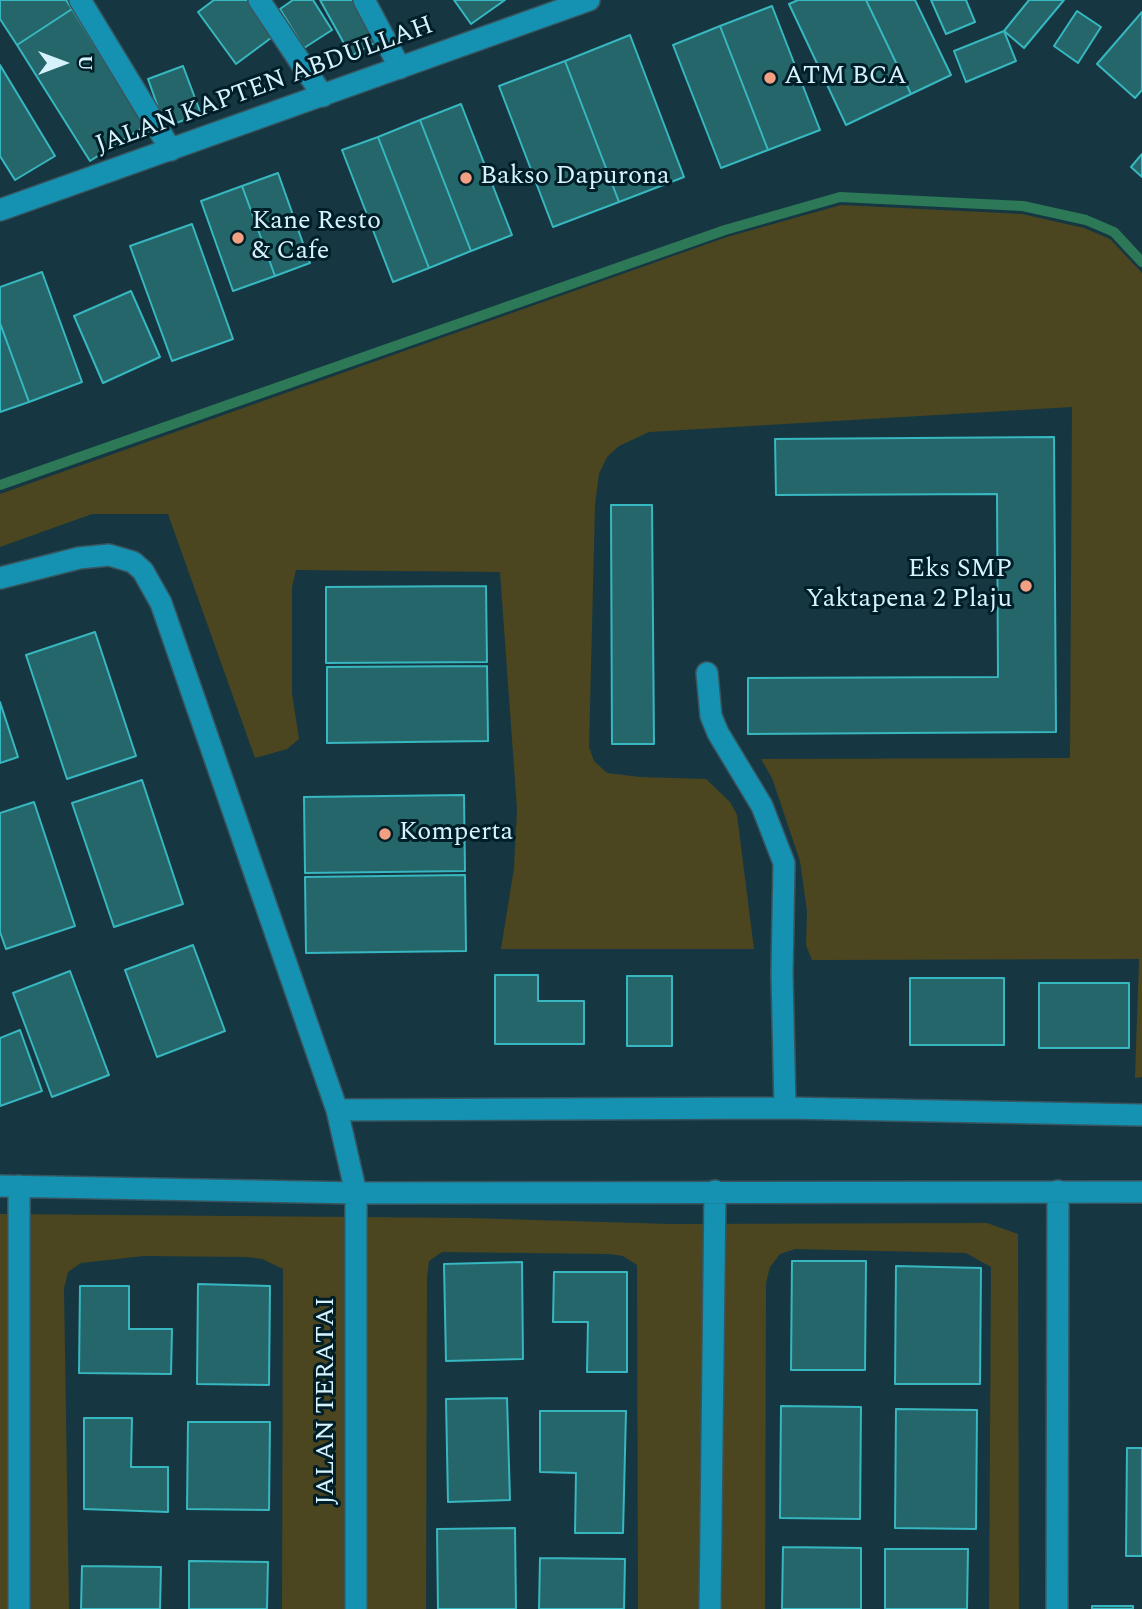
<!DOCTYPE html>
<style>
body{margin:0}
#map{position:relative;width:1142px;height:1609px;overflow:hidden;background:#163742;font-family:Spectral,serif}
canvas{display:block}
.north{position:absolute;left:28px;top:28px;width:70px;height:70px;-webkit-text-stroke:5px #001e28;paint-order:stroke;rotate:90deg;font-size:19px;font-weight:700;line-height:28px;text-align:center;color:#d6f2fc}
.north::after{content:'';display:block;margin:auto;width:24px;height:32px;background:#d6f2fc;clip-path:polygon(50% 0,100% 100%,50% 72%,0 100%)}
</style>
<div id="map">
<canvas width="1142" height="1609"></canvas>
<div class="north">U</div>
</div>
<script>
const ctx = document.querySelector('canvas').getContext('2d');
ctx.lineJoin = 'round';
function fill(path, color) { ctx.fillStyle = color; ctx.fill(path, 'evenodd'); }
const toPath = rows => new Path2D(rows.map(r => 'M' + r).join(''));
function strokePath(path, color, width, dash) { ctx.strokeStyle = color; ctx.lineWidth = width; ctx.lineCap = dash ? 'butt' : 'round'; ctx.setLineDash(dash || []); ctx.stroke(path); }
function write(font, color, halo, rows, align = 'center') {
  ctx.font = font + ' Spectral,serif'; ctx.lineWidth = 6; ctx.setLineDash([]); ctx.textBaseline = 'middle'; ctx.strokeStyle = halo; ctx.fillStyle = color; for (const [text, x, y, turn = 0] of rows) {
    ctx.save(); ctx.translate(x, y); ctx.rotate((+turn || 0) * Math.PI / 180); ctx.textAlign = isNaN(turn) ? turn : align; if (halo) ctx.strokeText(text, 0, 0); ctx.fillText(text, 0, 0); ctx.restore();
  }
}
fill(toPath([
 [841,205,1022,214,1084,228,1110,239,1142,273,1142,1077,1135,1078,1139,959,812,960,806,945,807,911,800,861,772,778,761,759,1070,758,1072,407,649,432,619,446,607,457,599,474,595,505,589,747,594,761,607,773,640,777,706,779,730,802,737,815,754,949,501,949,514,868,517,809,500,572,296,570,292,587,292,693,299,739,287,749,255,758,168,514,92,514,0,547,0,494,727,237],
 [0,1214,469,1218,670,1224,987,1223,1018,1234,1019,1609,989,1609,991,1267,966,1253,795,1249,780,1254,770,1267,766,1283,765,1609,638,1609,637,1265,623,1256,609,1254,442,1252,429,1261,427,1277,426,1609,282,1609,283,1269,262,1259,247,1257,144,1256,81,1263,68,1272,64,1288,69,1609,0,1609]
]), '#4b461f');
strokePath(toPath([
 [0,485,725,230,840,197,1023,206,1086,220,1114,232,1142,262]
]), '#2c7857', 10);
const building = toPath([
 [0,0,66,0,72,9,17,45,0,19,0,0],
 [214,0,250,0,275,35,236,64,198,12,214,0],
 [293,0,313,0,332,30,304,48,280,9,293,0],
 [320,0,353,0,376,42,351,56,320,0],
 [454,0,505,0,471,24,454,0],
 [798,0,866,0,911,94,846,125,789,4,798,0],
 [866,0,915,0,951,75,911,94,866,0],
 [931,0,966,0,975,22,946,34,931,0],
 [1029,0,1064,0,1024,48,1004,31,1029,0],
 [772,6,820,130,768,150,720,26,772,6],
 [72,9,145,126,90,161,17,45,72,9],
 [1077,11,1101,27,1078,63,1054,46,1077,11],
 [1142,12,1142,90,1135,98,1097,64,1142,12],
 [720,26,768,150,721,168,673,45,720,26],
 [1004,31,1016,61,966,82,954,51,1004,31],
 [630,35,684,177,619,202,565,61,630,35],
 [565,61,619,202,553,227,499,86,565,61],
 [0,65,55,156,15,180,0,156,0,65],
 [183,66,201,114,165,127,148,79,183,66],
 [461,104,512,235,471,251,420,120,461,104],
 [420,120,471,251,429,268,378,137,420,120],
 [378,137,429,268,393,282,342,150,378,137],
 [1142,154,1142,177,1131,167,1142,154],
 [278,173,310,263,275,276,242,186,278,173],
 [242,186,275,276,233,291,201,201,242,186],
 [192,224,233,339,172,361,130,246,192,224],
 [42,272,82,382,29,402,0,323,0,287,42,272],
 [131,291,160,357,103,383,74,316,131,291],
 [0,323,29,402,0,412,0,323],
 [1054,437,1056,732,748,734,748,678,998,677,997,494,776,495,775,439,1054,437],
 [611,505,652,505,654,744,612,744,611,505],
 [486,586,487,662,326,663,326,587,486,586],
 [95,632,136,756,67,779,26,655,95,632],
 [487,666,488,741,327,743,327,667,487,666],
 [0,702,18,757,0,763,0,702],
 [142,780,183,904,114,927,72,803,142,780],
 [464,795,465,871,305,873,304,797,464,795],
 [34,802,75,926,6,949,0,932,0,813,34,802],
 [465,875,466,951,306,953,305,877,465,875],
 [193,945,225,1031,157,1057,125,970,193,945],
 [70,971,109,1075,52,1097,13,993,70,971],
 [495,975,538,975,538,1001,584,1001,584,1044,495,1044,495,975],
 [627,976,672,976,672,1046,627,1046,627,976],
 [910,978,1004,978,1004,1045,910,1045,910,978],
 [1039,983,1129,983,1129,1048,1039,1048,1039,983],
 [20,1030,42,1091,0,1106,0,1038,20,1030],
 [792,1261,866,1261,865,1370,791,1370,792,1261],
 [522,1262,523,1359,446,1361,444,1264,522,1262],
 [896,1266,981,1268,980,1384,895,1384,896,1266],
 [554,1272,627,1272,627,1372,587,1372,588,1322,553,1322,554,1272],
 [198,1284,270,1286,269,1385,197,1384,198,1284],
 [80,1286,129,1286,129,1329,172,1329,171,1374,79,1373,80,1286],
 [507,1398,510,1500,448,1502,446,1399,507,1398],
 [781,1406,861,1407,860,1519,780,1518,781,1406],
 [896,1409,977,1410,976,1529,895,1528,896,1409],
 [540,1411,626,1411,623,1533,575,1533,576,1473,540,1472,540,1411],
 [84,1418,132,1418,131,1467,168,1467,168,1512,84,1509,84,1418],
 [188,1422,270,1422,269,1510,187,1509,188,1422],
 [1127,1448,1142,1448,1142,1556,1126,1556,1127,1448],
 [515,1528,516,1609,438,1609,437,1529,515,1528],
 [783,1547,861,1548,861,1609,782,1609,783,1547],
 [885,1549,968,1549,967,1609,885,1609,885,1549],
 [540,1558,625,1559,624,1609,539,1609,540,1558],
 [189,1561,268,1562,267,1609,189,1609,189,1561],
 [82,1566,161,1567,160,1609,81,1609,82,1566],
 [1092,1606,1133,1606,1133,1609,1092,1609,1092,1606]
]);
fill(building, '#25666a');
strokePath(building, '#37b7bf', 2);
const street = toPath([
 [80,0,171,150],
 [259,0,323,96],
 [364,0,400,68],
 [0,578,79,558,109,555,133,562,143,571,161,603,337,1110,356,1193,356,1609],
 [707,673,711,716,718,733,762,806,784,863,782,974,785,1108],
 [337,1110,785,1108,1142,1115],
 [0,1186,356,1193,1142,1192],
 [19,1609,19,1186],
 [710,1609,715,1191],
 [1057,1609,1058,1191]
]);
const secondary = toPath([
 [0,210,589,0]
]);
strokePath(street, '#38555f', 24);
strokePath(secondary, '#38555f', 24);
strokePath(street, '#1591b1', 21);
strokePath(secondary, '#1591b1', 21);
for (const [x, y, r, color] of [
 [770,78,7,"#f2a081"],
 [466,178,7,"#f2a081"],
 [238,238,7,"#f2a081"],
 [1026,586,7,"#f2a081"],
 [385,834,7,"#f2a081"]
]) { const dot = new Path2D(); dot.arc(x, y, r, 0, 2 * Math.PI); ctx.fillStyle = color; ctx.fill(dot); strokePath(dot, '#001e28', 2.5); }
write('26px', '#d6f2fc', '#001e28', [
 ["ATM BCA",784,78],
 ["Bakso Dapurona",480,178],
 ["Kane Resto",252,223],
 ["& Cafe",252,253],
 ["Eks SMP",1012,571,"right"],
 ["Yaktapena 2 Plaju",1012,601,"right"],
 ["Komperta",399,834]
], 'left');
write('26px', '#d6f2fc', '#001e28', [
 ["JALAN KAPTEN ABDULLAH",265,87,-20],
 ["JALAN TERATAI",328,1401,-90]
]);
</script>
